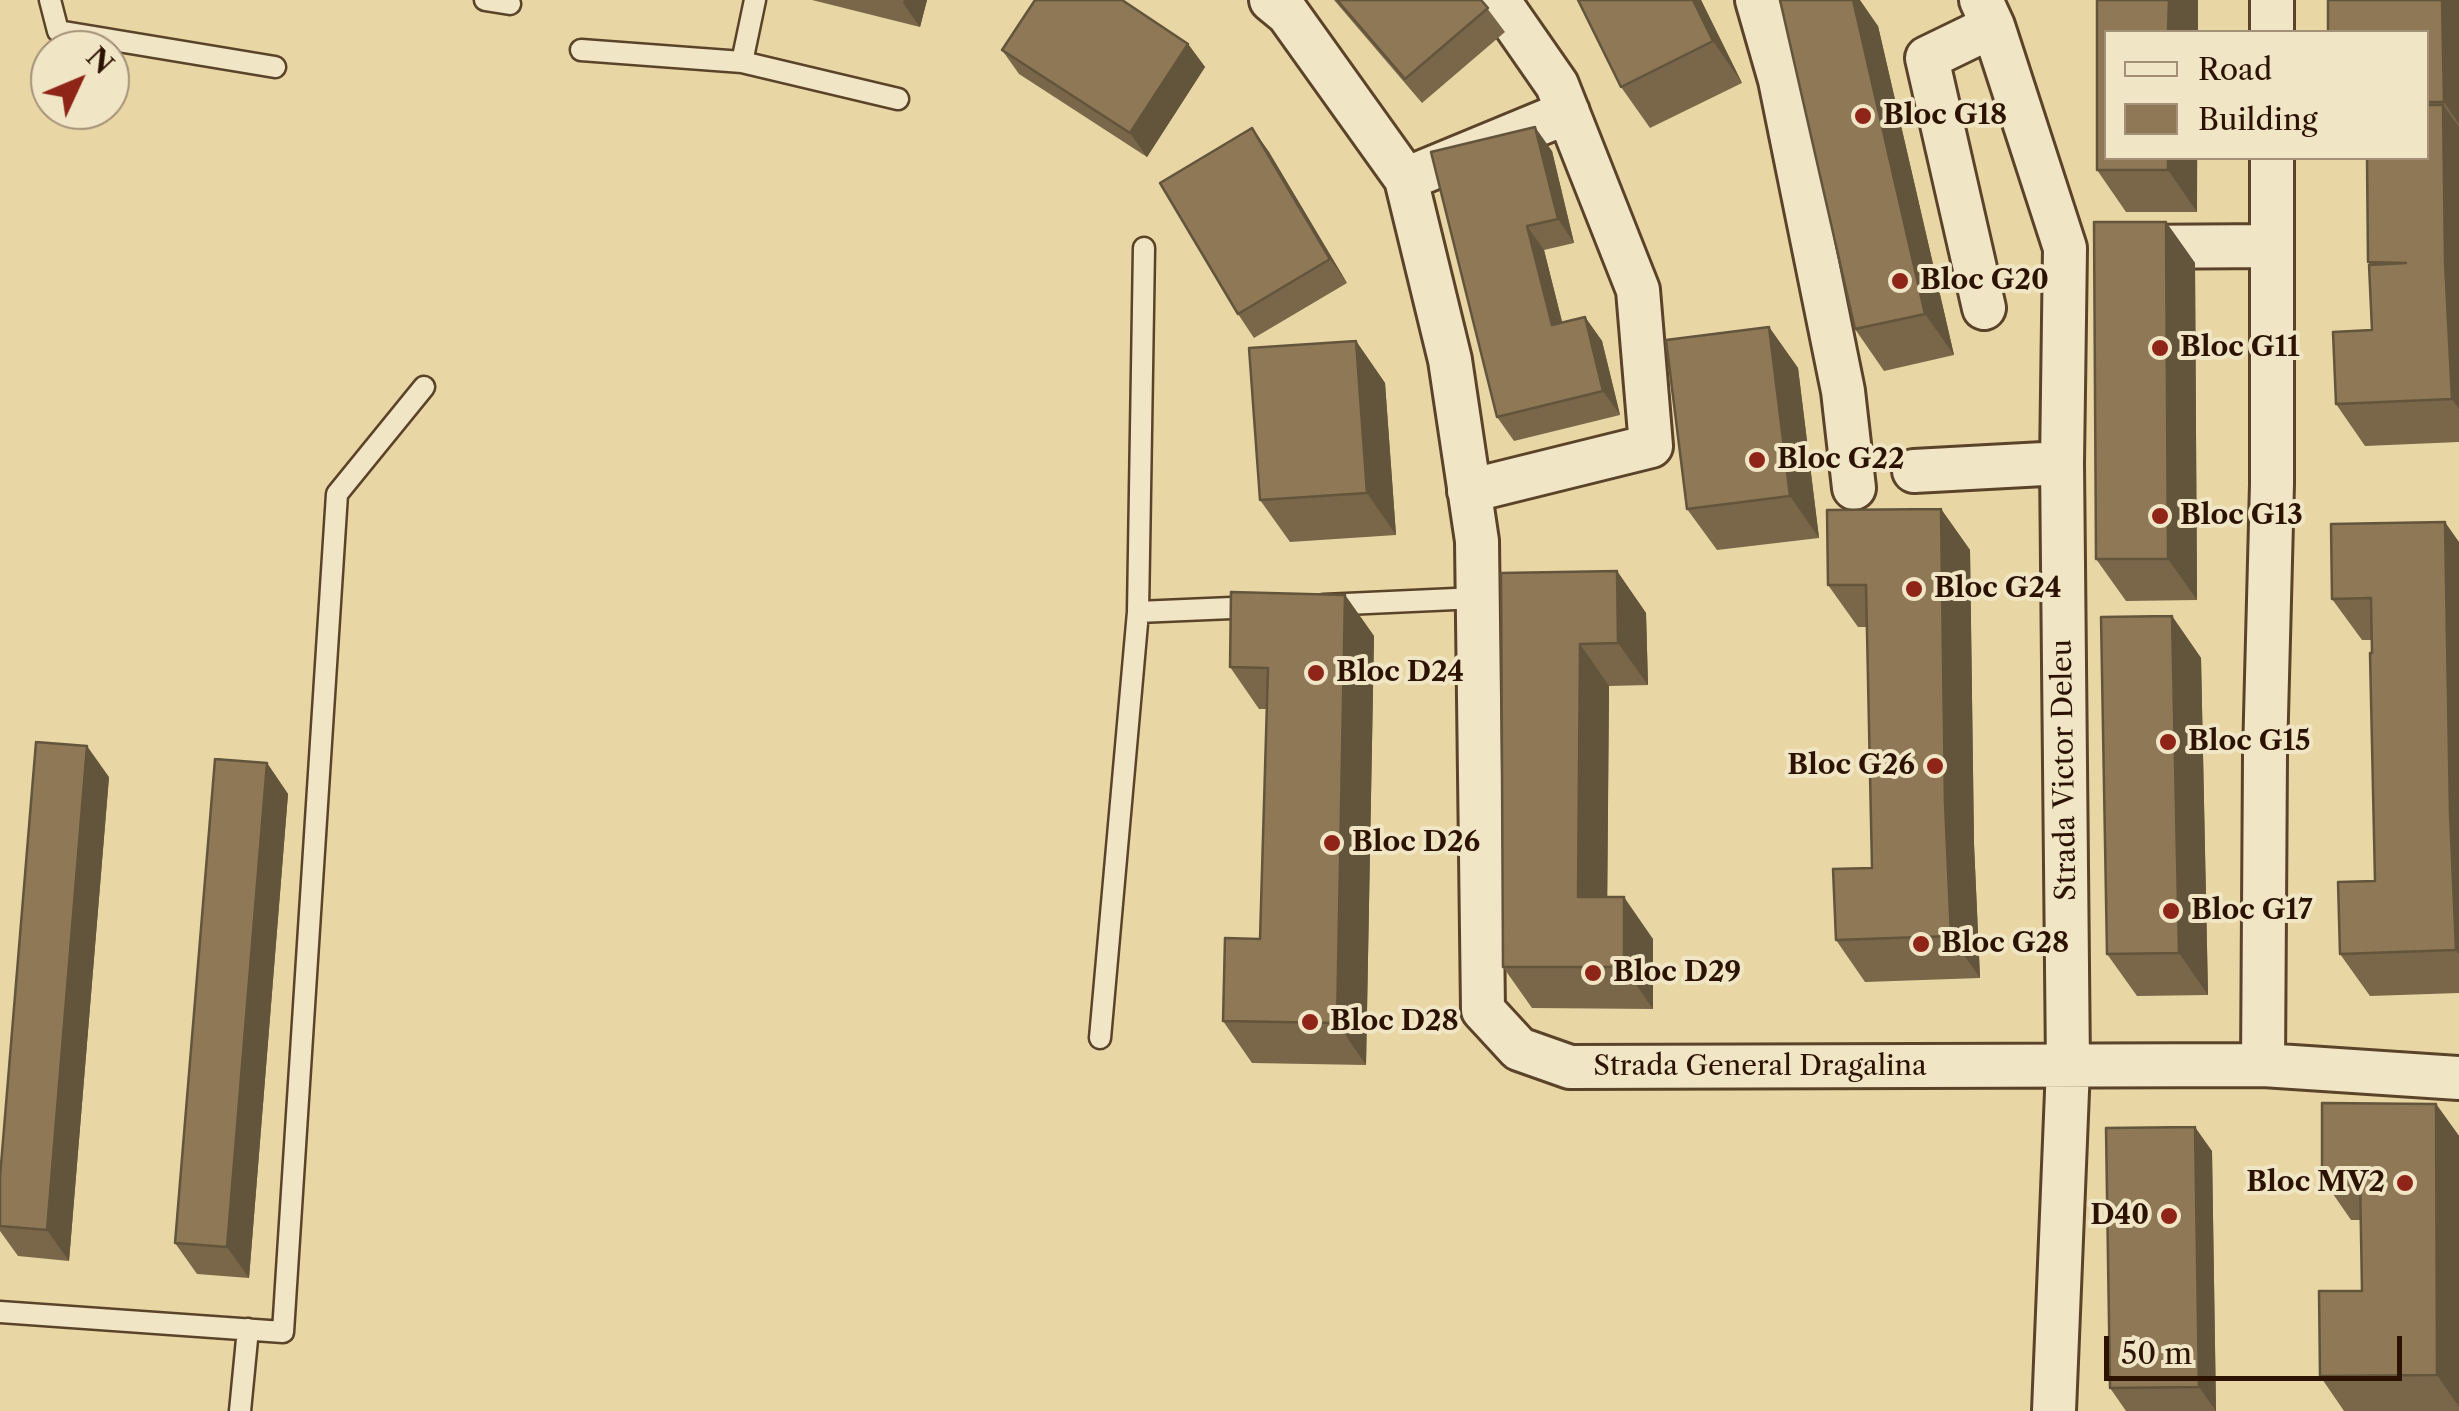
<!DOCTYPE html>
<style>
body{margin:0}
#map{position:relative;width:2459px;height:1411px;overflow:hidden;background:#e8d7a5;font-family:"Libre Caslon Text",serif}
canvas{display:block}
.legend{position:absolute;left:2104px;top:30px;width:325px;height:130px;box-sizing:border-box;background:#f0e5c4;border:2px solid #a29176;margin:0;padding:12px 18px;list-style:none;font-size:30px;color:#2c1200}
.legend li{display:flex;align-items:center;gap:20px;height:50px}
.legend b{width:50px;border:2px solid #a29176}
.north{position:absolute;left:30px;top:30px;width:100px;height:100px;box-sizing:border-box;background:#f0e5c4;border:2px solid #a29176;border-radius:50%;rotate:46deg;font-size:28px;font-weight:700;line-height:40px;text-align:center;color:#2c1200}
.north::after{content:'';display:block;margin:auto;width:35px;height:45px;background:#8f2418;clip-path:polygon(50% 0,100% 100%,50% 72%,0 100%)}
.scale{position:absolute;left:2104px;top:1336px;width:298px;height:45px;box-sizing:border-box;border:5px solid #2c1200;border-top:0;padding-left:12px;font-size:30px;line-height:35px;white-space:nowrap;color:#2c1200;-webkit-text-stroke:8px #f0e5c4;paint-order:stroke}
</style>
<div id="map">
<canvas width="2459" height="1411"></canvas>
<ul class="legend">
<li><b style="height:12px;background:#f0e5c4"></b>Road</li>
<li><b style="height:28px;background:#8e7856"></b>Building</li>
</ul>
<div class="north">N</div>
<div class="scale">50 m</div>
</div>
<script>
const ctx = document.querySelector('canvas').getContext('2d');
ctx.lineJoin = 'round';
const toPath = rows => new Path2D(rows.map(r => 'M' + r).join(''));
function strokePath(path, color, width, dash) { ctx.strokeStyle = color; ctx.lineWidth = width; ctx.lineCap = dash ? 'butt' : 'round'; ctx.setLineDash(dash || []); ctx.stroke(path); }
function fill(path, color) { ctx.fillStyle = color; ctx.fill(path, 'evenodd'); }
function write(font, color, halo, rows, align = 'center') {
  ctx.font = font + ' "Libre Caslon Text",serif'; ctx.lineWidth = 8; ctx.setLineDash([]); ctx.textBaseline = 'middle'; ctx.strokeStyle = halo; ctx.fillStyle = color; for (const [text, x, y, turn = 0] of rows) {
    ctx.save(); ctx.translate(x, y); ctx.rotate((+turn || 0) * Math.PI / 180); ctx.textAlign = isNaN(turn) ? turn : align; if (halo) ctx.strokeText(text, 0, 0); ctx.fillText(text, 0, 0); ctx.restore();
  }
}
const lane = toPath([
 [50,0,58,31,275,67],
 [485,0,510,4],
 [755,0,742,62,898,99],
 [581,50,742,62],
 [1324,605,1477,598],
 [1138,612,1255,607],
 [1100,1038,1138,612,1144,248],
 [0,1312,283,1332,337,494,424,387],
 [240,1411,248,1329]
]);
const street = toPath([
 [1271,0,1288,14,1406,179,1450,360,1477,541,1483,1010,1519,1049,1570,1067,2263,1065,2459,1078],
 [1757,0,1780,80,1843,391,1854,488],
 [1981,0,1993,26,2065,248,2062,463,2068,1067,2054,1411],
 [2272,32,2272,0],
 [1406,179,1568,112],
 [2127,247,2272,246],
 [1984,308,1927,58,1993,26],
 [1914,471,2062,463],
 [1469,491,1651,446,1638,290,1557,85,1498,0],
 [2263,1065,2265,755,2272,484,2272,158]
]);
strokePath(lane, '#5b4329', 25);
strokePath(street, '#5b4329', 48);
strokePath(lane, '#f0e5c4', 20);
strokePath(street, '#f0e5c4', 42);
fill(toPath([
 [812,0,927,0,920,27],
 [1334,0,1481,0,1505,32,1422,103],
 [1701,0,1742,83,1650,128,1621,87],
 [2097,0,2198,0,2197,212,2126,212,2097,170],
 [2459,0,2459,442,2365,446,2336,404,2372,330,2370,265,2368,262,2426,158,2426,32],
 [1878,26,1954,355,1884,371,1855,329],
 [1188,44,1205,67,1147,157,1019,74,1002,50],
 [1252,128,1269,152,1347,283,1254,338,1238,314],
 [1552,151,1574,243,1544,250,1562,323,1585,317,1602,341,1620,415,1514,441,1497,417,1431,152],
 [2166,222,2195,263,2197,600,2126,601,2096,559],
 [1769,327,1798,368,1819,538,1717,550,1687,509],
 [1356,341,1385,383,1396,535,1290,542,1260,500],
 [1941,509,1970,550,1974,844,1980,978,1865,982,1836,940,1872,868,1867,627,1858,627,1828,585],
 [2459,542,2459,993,2370,996,2340,954,2375,881,2372,640,2362,640,2332,599],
 [1617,571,1646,613,1648,685,1609,686,1607,897,1653,939,1653,1009,1532,1008,1503,967,1501,573],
 [1345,595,1374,636,1366,1065,1252,1063,1223,1021,1260,939,1267,709,1259,709,1230,667],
 [2172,616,2201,658,2208,995,2137,996,2107,954],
 [267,763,288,794,249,1278,197,1274,175,1243],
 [109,777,69,1261,18,1256,0,1231,0,1177],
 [2436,1104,2459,1136,2459,1411,2344,1411,2320,1376,2362,1291,2361,1220,2351,1220,2322,1178],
 [2212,1151,2216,1411,2126,1411,2110,1388]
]), '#7a674a');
fill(toPath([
 [904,0,927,0,920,27,903,3],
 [1693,0,1701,0,1742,83,1713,41],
 [1853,0,1860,0,1878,26,1954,355,1925,314],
 [2169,0,2198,0,2198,32,2168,32],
 [2442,0,2459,0,2459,124,2444,102],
 [1188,44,1205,67,1147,157,1130,133],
 [2443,105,2459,127,2459,409,2452,399,2445,262],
 [1535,127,1552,151,1574,243,1558,219],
 [1252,128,1269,152,1347,283,1330,259],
 [2168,158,2197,158,2197,212,2168,170],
 [2166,222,2195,263,2197,600,2168,559],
 [1527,226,1544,250,1569,349,1552,325],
 [1585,317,1602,341,1620,415,1603,391],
 [1769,327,1798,368,1819,538,1790,496],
 [1356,341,1385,383,1396,535,1367,493],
 [1941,509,1970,550,1974,844,1980,978,1951,936,1945,803],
 [2445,522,2459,542,2459,954,2456,950,2450,813],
 [1617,571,1646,613,1648,685,1618,643],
 [1345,595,1374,636,1366,1065,1337,1023],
 [2172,616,2201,658,2208,995,2179,953],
 [1580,644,1609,686,1607,938,1578,897],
 [87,746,109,777,69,1261,47,1230],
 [267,763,288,794,249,1278,227,1247],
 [1624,897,1653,939,1653,1009,1624,967],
 [2436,1104,2459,1136,2459,1407,2437,1375],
 [2195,1127,2212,1151,2216,1411,2199,1387]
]), '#63543c');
const building = toPath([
 [1035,0,1122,0,1188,44,1130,133,1002,50,1035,0],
 [1337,0,1481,0,1488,8,1405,79,1337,0],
 [1578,0,1693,0,1713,41,1621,87,1578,0],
 [1780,0,1853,0,1925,314,1855,329,1780,0],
 [2097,0,2169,0,2168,32,2106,32,2106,158,2168,158,2168,170,2097,170,2097,0],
 [2328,0,2442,0,2444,102,2426,102,2426,32,2328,32,2328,0],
 [2426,105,2443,105,2445,262,2452,399,2336,404,2333,332,2372,330,2369,265,2406,263,2368,262,2367,158,2426,158,2426,105],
 [1535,127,1558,219,1527,226,1552,325,1585,317,1603,391,1497,417,1431,152,1535,127],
 [1252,128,1330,259,1238,314,1160,183,1252,128],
 [2094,222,2166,222,2168,559,2096,559,2094,222],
 [1769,327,1790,496,1687,509,1666,340,1769,327],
 [1356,341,1367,493,1260,500,1249,348,1356,341],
 [1941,509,1945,803,1951,936,1836,940,1833,869,1872,868,1866,585,1828,585,1827,510,1941,509],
 [2445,522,2450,813,2456,950,2340,954,2338,882,2375,881,2370,653,2372,653,2371,598,2332,599,2331,524,2445,522],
 [1617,571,1618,643,1580,644,1578,897,1624,897,1624,967,1503,967,1501,573,1617,571],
 [1231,592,1345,595,1337,1023,1223,1021,1225,938,1260,939,1268,668,1230,667,1231,592],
 [2172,616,2179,953,2107,954,2101,617,2172,616],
 [36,742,87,746,47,1230,0,1226,0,1177,36,742],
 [215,759,267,763,227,1247,175,1243,215,759],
 [2322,1103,2436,1104,2437,1375,2320,1376,2319,1291,2362,1291,2360,1178,2322,1178,2322,1103],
 [2195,1127,2199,1387,2110,1388,2106,1128,2195,1127]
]);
fill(building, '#8e7856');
strokePath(building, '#63543c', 2.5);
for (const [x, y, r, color] of [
 [1863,116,10,"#8f2418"],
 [1900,281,10,"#8f2418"],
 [2160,348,10,"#8f2418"],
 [1757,460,10,"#8f2418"],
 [2160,516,10,"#8f2418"],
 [1914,589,10,"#8f2418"],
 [1316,673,10,"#8f2418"],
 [2168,742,10,"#8f2418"],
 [1935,766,10,"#8f2418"],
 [1332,843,10,"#8f2418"],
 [2171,911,10,"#8f2418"],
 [1921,944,10,"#8f2418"],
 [1593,973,10,"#8f2418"],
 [1310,1022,10,"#8f2418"],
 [2405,1183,10,"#8f2418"],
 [2169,1216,10,"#8f2418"]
]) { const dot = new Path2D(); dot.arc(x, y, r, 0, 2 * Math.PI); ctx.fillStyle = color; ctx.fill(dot); strokePath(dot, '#f0e5c4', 4); }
write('bold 28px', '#2c1200', '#f0e5c4', [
 ["Bloc G18",1883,116],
 ["Bloc G20",1920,281],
 ["Bloc G11",2180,348],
 ["Bloc G22",1777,460],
 ["Bloc G13",2180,516],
 ["Bloc G24",1934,589],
 ["Bloc D24",1336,673],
 ["Bloc G15",2188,742],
 ["Bloc G26",1915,766,"right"],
 ["Bloc D26",1352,843],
 ["Bloc G17",2191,911],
 ["Bloc G28",1941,944],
 ["Bloc D29",1613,973],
 ["Bloc D28",1330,1022],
 ["Bloc MV2",2385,1183,"right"],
 ["D40",2149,1216,"right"]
], 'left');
write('28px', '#2c1200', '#f0e5c4', [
 ["Strada Victor Deleu",2065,770,-91],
 ["Strada General Dragalina",1760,1067]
]);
</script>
